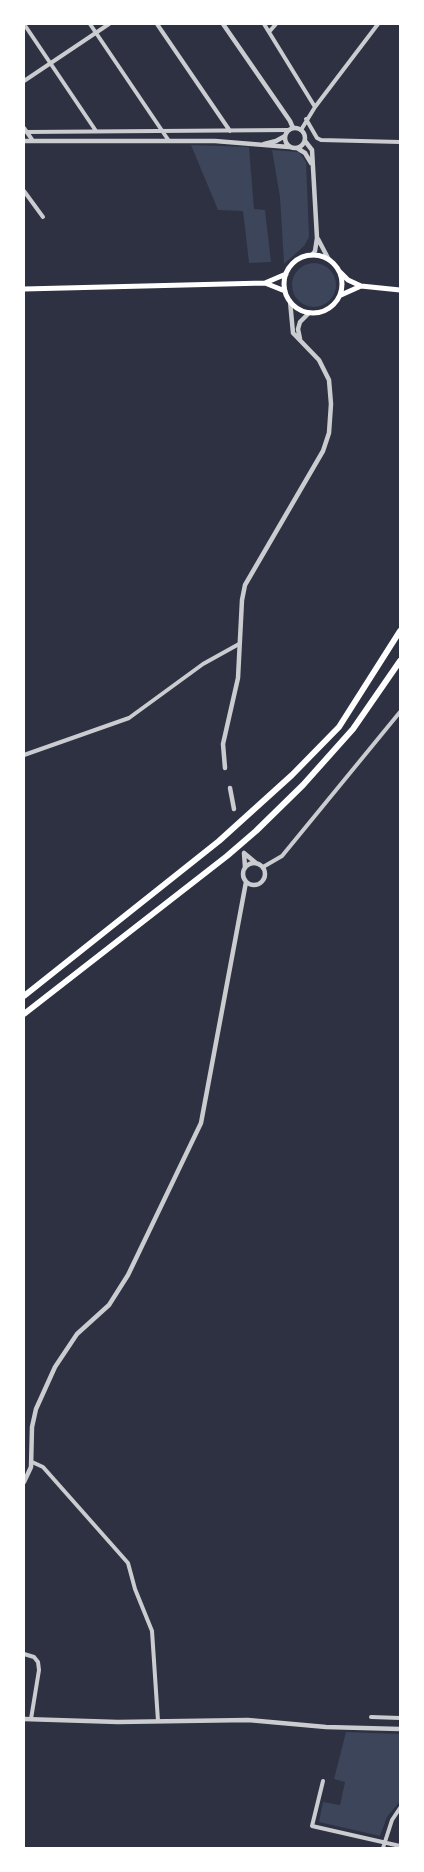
<!DOCTYPE html>
<style>
body{margin:0}
#map{position:relative;width:424px;height:1872px;overflow:hidden;background:#2d3142;font-family:"Source Sans 3",sans-serif}
canvas{display:block}
.frame{position:absolute;inset:0;border:25px solid #fff;pointer-events:none}
</style>
<div id="map">
<canvas width="424" height="1872"></canvas>
<div class="frame"></div>
</div>
<script>
const ctx = document.querySelector('canvas').getContext('2d');
ctx.lineJoin = 'round';
function fill(path, color) { ctx.fillStyle = color; ctx.fill(path, 'evenodd'); }
const toPath = rows => new Path2D(rows.map(r => 'M' + r).join(''));
function strokePath(path, color, width, dash) { ctx.strokeStyle = color; ctx.lineWidth = width; ctx.lineCap = dash ? 'butt' : 'round'; ctx.setLineDash(dash || []); ctx.stroke(path); }
fill(toPath([
 [191,145,249,147,254,209,265,210,271,262,249,263,243,211,218,210],
 [272,150,299,152,306,162,309,237,304,246,284,264,280,197],
 '292 285a22 22 0 1 1 44 0a22 22 0 1 1-44 0Z',
 [346,1732,400,1734,400,1801,387,1817,380,1836,319,1822,323,1802,340,1805,345,1782,334,1779]
]), '#3c4559');
strokePath(toPath([
 [24,24,96,131],
 [90,24,169,141],
 [157,24,230,131],
 [264,24,315,107],
 [269,32,276,24],
 [24,81,109,24],
 [306,119,317,138,321,140,400,142],
 [24,128,33,141],
 [301,130,315,107,378,24],
 [26,132,289,130],
 [24,191,43,217],
 [24,755,129,718,203,664,239,644],
 [263,867,282,856,400,712],
 [32,1462,43,1467,128,1563,135,1589,152,1631,158,1721],
 [24,1654,34,1657,38,1662,39,1670,31,1719],
 [371,1717,400,1718],
 [323,1781,312,1826,400,1846],
 [383,1848,392,1820,400,1808]
]), '#caccd0', 4);
strokePath(toPath([
 [223,24,290,121,293,128],
 '285 138a10 10 0 1 1 20 0a10 10 0 1 1-20 0Z',
 [24,141,215,141,289,147],
 [305,141,312,150,317,238,315,251,312,255],
 [264,144,276,141,285,136],
 [297,148,305,153,311,163],
 [318,239,329,260],
 [300,339,298,329,300,322,309,313],
 [225,768,223,744,238,678,242,600,245,585,323,451,329,433,331,404,329,380,319,360,293,333,290,301],
 [230,788,234,809],
 [244,853,256,863],
 [244,853,245,867],
 '243 874a11 11 0 1 1 22 0a11 11 0 1 1-22 0Z',
 [24,1482,31,1467,32,1427,36,1409,55,1367,77,1334,109,1305,128,1275,201,1123,246,882],
 [24,1719,118,1722,248,1720,326,1727,400,1729]
]), '#caccd0', 4.5);
strokePath(toPath([
 '284 284a29 29 0 1 1 58 0a29 29 0 1 1-58 0Z',
 [340,272,348,280,361,286,400,290],
 [265,283,285,291],
 [24,289,265,283,286,274],
 [341,295,361,286]
]), '#fff', 5);
strokePath(toPath([
 [24,996,219,841,292,775,339,727,400,631],
 [24,1014,227,856,256,831,303,785,353,729,400,661]
]), '#fff', 6);
</script>
